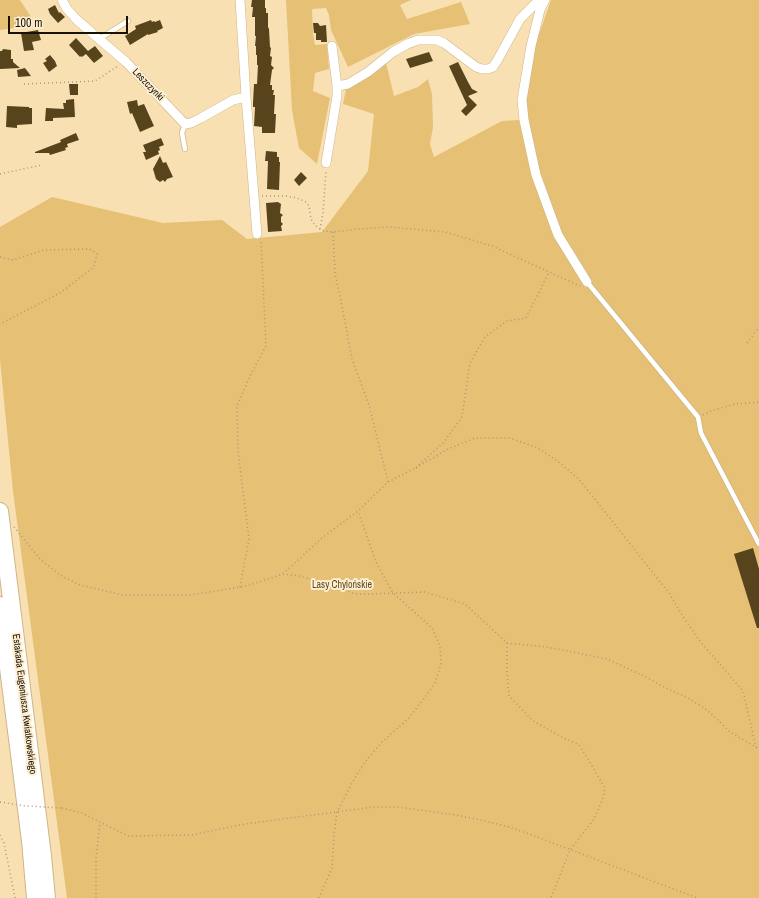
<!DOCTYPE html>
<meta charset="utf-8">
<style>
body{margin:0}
#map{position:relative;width:759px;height:898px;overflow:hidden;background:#f9e0b2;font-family:"Archivo Narrow",sans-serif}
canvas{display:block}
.scale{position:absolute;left:8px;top:16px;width:120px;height:18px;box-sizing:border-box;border:2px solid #191102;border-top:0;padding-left:5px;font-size:12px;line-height:14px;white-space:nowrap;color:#191102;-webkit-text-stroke:3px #feefd3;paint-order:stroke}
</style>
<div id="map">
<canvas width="759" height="898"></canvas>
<div class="scale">100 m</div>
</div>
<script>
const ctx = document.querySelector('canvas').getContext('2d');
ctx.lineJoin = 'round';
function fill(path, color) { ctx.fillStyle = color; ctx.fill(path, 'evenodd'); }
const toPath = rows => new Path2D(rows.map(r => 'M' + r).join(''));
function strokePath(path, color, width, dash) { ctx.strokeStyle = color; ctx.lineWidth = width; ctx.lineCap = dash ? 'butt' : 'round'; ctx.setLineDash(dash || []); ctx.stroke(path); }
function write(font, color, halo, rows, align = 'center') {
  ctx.font = font + ' "Archivo Narrow",sans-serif'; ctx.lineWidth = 4; ctx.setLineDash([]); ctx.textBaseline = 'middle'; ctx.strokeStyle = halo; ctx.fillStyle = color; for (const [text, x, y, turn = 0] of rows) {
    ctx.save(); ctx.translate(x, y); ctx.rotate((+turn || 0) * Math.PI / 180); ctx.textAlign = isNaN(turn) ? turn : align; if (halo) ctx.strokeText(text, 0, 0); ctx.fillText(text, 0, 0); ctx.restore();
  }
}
fill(toPath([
 [0,0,20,0,31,17,14,28,0,30],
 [286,0,411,0,400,5,407,19,461,2,470,24,414,34,348,67,331,30,329,15,326,8,312,9,313,34,315,45,327,44,329,69,315,73,313,91,330,98,317,164,299,148,292,110],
 [551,0,759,0,759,898,67,898,13,491,0,360,0,227,52,197,163,223,222,220,247,239,322,232,368,171,374,114,343,104,346,89,386,63,394,96,418,87,428,79,432,94,433,127,430,144,434,157,502,121,519,120,523,136,530,134,525,97,530,60]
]), '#e5c075');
fill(toPath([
 [252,0,265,0,265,8,266,8,266,13,268,13,268,27,269,29,270,47,271,48,270,56,272,57,271,65,274,68,272,70,270,85,272,85,272,90,274,90,273,95,275,95,274,114,276,114,275,133,262,133,262,127,254,126,255,107,253,107,253,103,254,84,257,84,258,65,257,65,257,55,256,55,256,46,255,46,256,36,255,36,255,17,252,17,253,7,251,7],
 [55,5,59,13,60,12,65,17,58,23,50,14,48,9],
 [151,20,152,22,154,21,155,22,160,20,163,28,157,31,158,32,148,35,148,34,130,45,125,36,136,29,135,26],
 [313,23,318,23,320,26,326,25,327,42,321,42,321,40,316,40,316,33,314,33],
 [38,30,41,40,32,42,34,50,24,51,21,33],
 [76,38,88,51,95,46,103,56,94,63,86,54,82,57,81,56,80,57,69,45],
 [3,49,11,50,11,59,13,59,13,62,20,68,0,69,0,51,2,51],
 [429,52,433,61,410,68,406,59],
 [50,55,55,61,57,66,49,72,43,63,47,61,45,59],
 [458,62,468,82,472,89,478,92,468,96,477,105,466,116,461,111,467,105,449,66],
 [25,68,31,76,18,77,17,70],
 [69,84,78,84,78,95,70,95],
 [74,99,75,117,53,118,53,121,45,121,46,108,64,109,63,103,66,103,66,100],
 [137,100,138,106,144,104,154,126,140,132,132,113,130,114,127,102],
 [7,106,29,107,29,108,32,108,32,124,17,125,17,128,6,127],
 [76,133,79,140,67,144,68,147,65,148,66,150,50,155,49,153,35,153,35,152,61,142,60,140],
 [161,138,164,145,159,147,160,150,158,151,159,154,146,160,143,152,146,152,143,145],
 [266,151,277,152,277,157,279,157,279,162,280,162,279,190,267,189,268,161,265,161],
 [160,156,163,163,166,162,173,177,167,179,165,182,163,180,160,182,156,179,153,169],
 [301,172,307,178,299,186,294,180],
 [278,202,281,204,280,213,283,215,281,217,281,222,283,224,281,226,282,231,268,232,266,203],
 [753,548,759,569,759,628,757,628,734,554]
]), '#57441d');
const lane = toPath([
 [99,39,128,21],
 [185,124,182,133,185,149],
 [587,282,698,417,701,433,759,544]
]);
const street = toPath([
 [62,0,67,9,77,20,99,39,126,62,185,124,191,123,201,118,233,100,246,97],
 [240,0,246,97,257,234],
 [545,0,540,10,531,46,522,100,524,120,536,175,558,235,587,282],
 [337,86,348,84,368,72,393,52,407,44,418,40,437,40,444,43,476,67,482,69,488,69,493,67,497,61,520,19,539,0],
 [326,163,337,96,337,86,332,46]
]);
const highway = toPath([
 [0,511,43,856,47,898],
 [0,605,30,841,35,898]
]);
strokePath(lane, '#ccb587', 6);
strokePath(street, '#ccb587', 10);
strokePath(highway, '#ccb587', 18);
strokePath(toPath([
 [24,84,95,81,118,66],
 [0,174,42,165],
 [262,196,286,196,297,198,306,202,309,206,311,219,314,224,318,228,324,231,333,232,358,229,389,227,445,232,492,246,580,286],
 [320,229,323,213,326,171],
 [333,232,335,273,342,306,352,359,369,405,388,482],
 [0,257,13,260,44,250,90,249,97,254,94,267,60,293,0,324],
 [747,343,759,327],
 [703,415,711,411,735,404,759,402],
 [419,465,444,442,462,417,470,363,485,337,507,321,526,318,549,272],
 [416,468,448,449,475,438,509,438,536,447,556,460,579,479,669,593,680,612,699,640,743,691,756,747],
 [14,527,41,560,60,575,80,585,123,595,190,595,247,586,283,574,299,576,340,588,355,594,369,594,424,592,465,604,507,643,547,647,607,659,644,676,666,688,686,697,703,707,716,718,730,732,759,749],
 [283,574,322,538,358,511,388,482,417,467],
 [240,587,249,539,238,451,237,406,251,374,266,346,261,241],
 [507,643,507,672,509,696,533,721,560,736,579,745,585,754,605,788,603,798,594,819,570,850,551,898],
 [62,808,82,813,128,836,192,835,245,824,373,807,397,807,456,815,481,820,509,827,532,835,697,898],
 [0,835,4,843,15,898],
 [96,898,96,858,100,822],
 [319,898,332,868,334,834,337,812,353,781,365,762,381,743,408,719,426,696,435,683,441,664,440,646,432,628,393,593,376,562,358,511]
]), '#ab9875', 1.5, [1, 3]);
strokePath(lane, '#fff', 4.5);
strokePath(street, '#fff', 9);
strokePath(highway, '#fff', 16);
strokePath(toPath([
 [0,802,26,806,62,808]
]), '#ab9875', 1.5, [1, 3]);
write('10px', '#191102', '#feefd3', [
 ["Leszczynki",148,85,46],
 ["Estakada Eugeniusza Kwiatkowskiego",24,704,83]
]);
write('10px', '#614a17', '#feefd3', [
 ["Lasy Chylońskie",342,585]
]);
</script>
